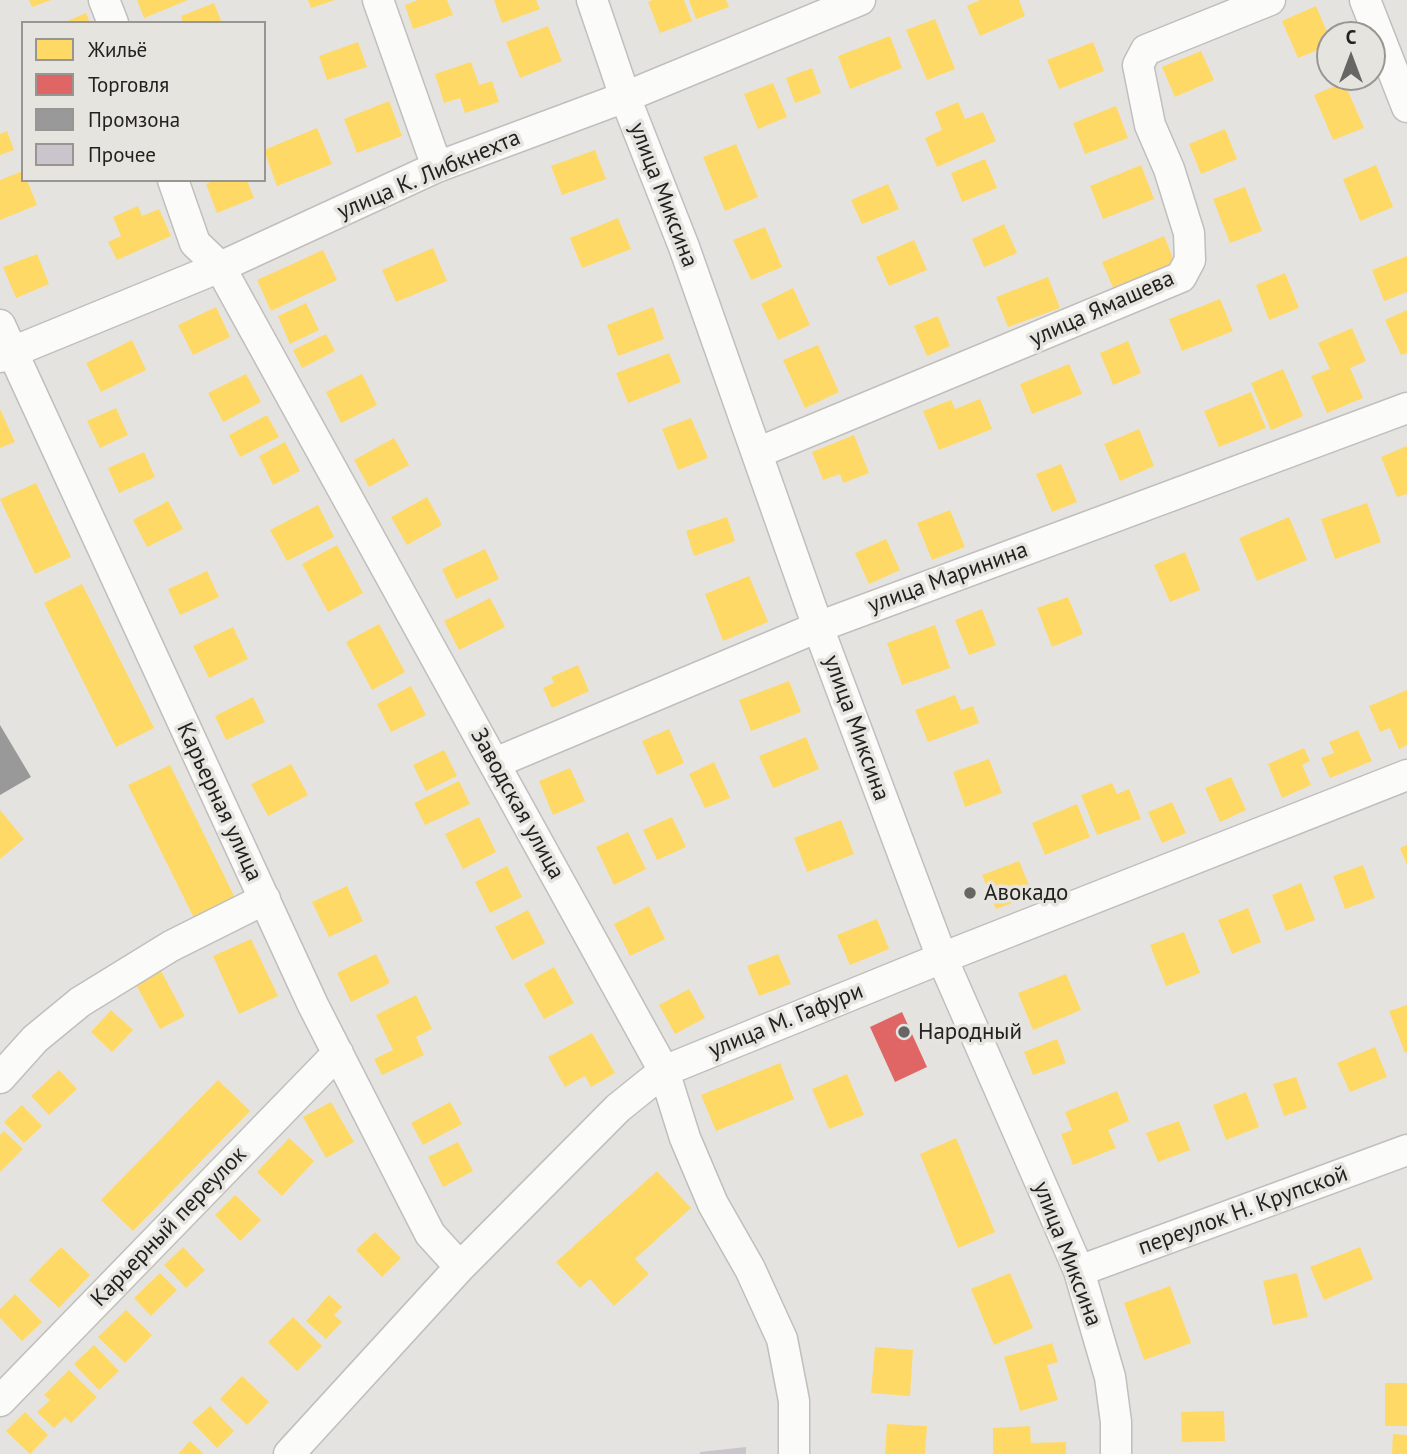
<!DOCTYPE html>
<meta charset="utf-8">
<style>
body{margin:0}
#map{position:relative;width:1407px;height:1454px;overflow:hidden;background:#e5e3e0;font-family:"PT Sans",sans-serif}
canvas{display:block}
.legend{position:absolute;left:21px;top:21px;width:245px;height:161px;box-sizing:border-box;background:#e6e4df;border:2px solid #989693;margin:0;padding:9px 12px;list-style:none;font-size:21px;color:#232221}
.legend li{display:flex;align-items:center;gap:14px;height:35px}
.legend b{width:35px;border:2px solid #989693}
.north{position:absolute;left:1316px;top:21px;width:70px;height:70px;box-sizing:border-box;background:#e6e4df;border:2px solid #989693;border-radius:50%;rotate:0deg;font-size:19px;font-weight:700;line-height:28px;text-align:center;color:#232221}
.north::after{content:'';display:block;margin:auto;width:24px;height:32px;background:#676664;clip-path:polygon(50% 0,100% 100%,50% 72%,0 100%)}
</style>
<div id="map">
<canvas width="1407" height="1454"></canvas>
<ul class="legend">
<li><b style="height:19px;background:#ffd966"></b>Жильё</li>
<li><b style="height:19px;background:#e06666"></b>Торговля</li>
<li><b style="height:19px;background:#999"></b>Промзона</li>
<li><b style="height:19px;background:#cac5cc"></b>Прочее</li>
</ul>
<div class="north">С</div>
</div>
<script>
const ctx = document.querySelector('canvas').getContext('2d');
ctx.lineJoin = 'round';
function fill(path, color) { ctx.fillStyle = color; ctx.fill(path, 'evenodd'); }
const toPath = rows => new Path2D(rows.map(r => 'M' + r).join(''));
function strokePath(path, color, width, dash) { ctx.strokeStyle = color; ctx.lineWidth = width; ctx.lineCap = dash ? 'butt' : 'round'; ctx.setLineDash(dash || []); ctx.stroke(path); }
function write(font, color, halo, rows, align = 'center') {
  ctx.font = font + ' "PT Sans",sans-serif'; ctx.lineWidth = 7; ctx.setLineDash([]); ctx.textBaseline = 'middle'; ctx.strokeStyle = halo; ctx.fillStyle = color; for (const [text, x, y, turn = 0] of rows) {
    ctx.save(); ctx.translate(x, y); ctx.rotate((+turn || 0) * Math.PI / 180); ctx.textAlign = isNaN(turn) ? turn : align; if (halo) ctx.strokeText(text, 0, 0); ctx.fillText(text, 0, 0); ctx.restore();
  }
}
fill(toPath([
 [29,0,51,0,32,7],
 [137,0,188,0,144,18],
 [308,0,335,0,311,8],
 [418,0,447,0,453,15,413,29,405,5],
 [494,0,536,0,540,9,502,23],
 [652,0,684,0,692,21,660,33,648,2],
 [689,0,726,0,729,7,696,19],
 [980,0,1019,0,1025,16,980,36,967,6],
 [214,3,222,23,183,23,181,16],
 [1316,6,1330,39,1330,45,1298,58,1282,21],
 [86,13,90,23,63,23],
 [935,19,955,69,927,80,906,30],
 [548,26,562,61,520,78,506,42],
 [890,36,902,68,850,89,838,56],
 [358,42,367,67,327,80,319,56],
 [1093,42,1104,71,1059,89,1047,60],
 [1201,51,1214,80,1175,97,1162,67],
 [471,62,479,85,492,81,499,102,465,113,460,98,444,103,435,74],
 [812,68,821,93,795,103,786,78],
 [1344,82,1364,128,1333,140,1314,95],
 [773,83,787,117,758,129,744,94],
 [389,101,402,136,357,153,344,119],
 [958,102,965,119,983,112,996,141,937,167,925,138,942,130,935,112],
 [1116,106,1128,138,1085,154,1073,123],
 [317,128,332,164,277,186,264,150],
 [1225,129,1237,159,1201,174,1189,144],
 [7,131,14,150,0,155,0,134],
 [736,144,758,197,725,211,703,157],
 [595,150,606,179,562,195,551,166],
 [985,159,997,188,962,202,951,173],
 [1141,165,1154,199,1103,219,1090,186],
 [1376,165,1393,207,1360,221,1343,179],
 [23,171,23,180,27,180,37,205,0,220,0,180],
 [215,180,247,180,254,198,217,213,206,184],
 [888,184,899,209,862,224,851,200],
 [1245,187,1262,231,1230,243,1213,199],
 [138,206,142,216,159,209,171,236,117,260,108,242,121,236,113,217],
 [618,218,631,249,582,268,570,238],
 [1004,224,1017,253,984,267,972,239],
 [765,227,782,267,751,280,733,240],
 [1164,236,1175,263,1114,290,1102,262],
 [914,240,927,270,889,286,876,257],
 [433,248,447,281,396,302,382,270],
 [323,250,337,280,271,311,257,280],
 [37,254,49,284,16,298,3,267],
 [1407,256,1407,292,1384,301,1372,270],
 [1285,273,1299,308,1269,320,1256,285],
 [1048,277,1060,308,1008,327,996,297],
 [793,288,810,325,778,340,761,304],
 [1220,299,1233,331,1182,351,1169,319],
 [306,303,319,330,290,344,278,316],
 [216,307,230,337,193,355,178,325],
 [653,307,664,339,618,356,607,325],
 [1407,310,1407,353,1401,355,1385,320],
 [938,316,950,346,927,356,914,326],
 [1352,328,1366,361,1350,368,1363,398,1327,413,1311,376,1330,369,1318,343],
 [326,334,335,351,302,368,293,350],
 [132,340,146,370,101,392,86,363],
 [1128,341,1141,373,1113,385,1100,353],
 [818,345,839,392,805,408,783,360],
 [669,353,681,382,628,403,616,373],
 [1069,364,1082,394,1032,414,1020,384],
 [1283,369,1303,416,1271,430,1251,383],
 [246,374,261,402,223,422,208,393],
 [362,374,377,405,341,423,326,392],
 [1251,392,1266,428,1219,447,1204,411],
 [980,399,992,429,939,450,923,411,951,400,955,409],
 [116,408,128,435,100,448,87,421],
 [0,409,15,442,0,448],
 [267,415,279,437,240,457,229,435],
 [691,418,708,458,678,470,662,429],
 [1139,429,1154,466,1120,481,1104,444],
 [854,435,869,473,843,483,840,474,823,480,812,452],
 [394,438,409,465,369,487,354,460],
 [285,442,300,471,273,485,259,456],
 [1407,446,1407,494,1397,497,1381,457],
 [144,452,155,477,119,493,108,468],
 [1061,464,1077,502,1052,512,1036,474],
 [36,483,71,557,35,574,0,499],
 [427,497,442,525,407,545,391,517],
 [168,501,183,529,147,547,133,520],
 [1367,503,1381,542,1335,559,1321,519],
 [318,505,334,537,287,561,270,530],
 [950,510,965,547,932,560,917,523],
 [727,517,735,541,694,556,686,531],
 [1289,517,1307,560,1257,581,1239,538],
 [886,539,900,570,869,584,855,553],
 [337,545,363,593,328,612,302,564],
 [485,549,499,579,456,599,442,569],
 [1185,552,1200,590,1170,602,1154,565],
 [207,571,219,597,180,615,168,589],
 [749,576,768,622,723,641,705,594],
 [82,584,154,728,116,747,44,603],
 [1068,597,1083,634,1052,647,1037,608],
 [490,598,505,627,459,650,444,621],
 [982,609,996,645,969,655,955,620],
 [379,624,405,672,372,690,346,642],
 [935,625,950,668,902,685,887,643],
 [233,627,248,659,209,678,193,646],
 [578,665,589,691,552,708,543,688,554,683,551,677],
 [789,681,801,712,751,731,739,700],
 [411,686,426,715,391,732,377,704],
 [1407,690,1407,745,1399,749,1390,728,1380,732,1369,706],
 [955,695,961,710,973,706,979,723,928,742,915,710],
 [253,697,265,722,226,740,215,716],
 [669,729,684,763,657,775,642,741],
 [1358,730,1372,761,1330,778,1321,758,1334,753,1329,742],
 [806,737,819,769,773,788,759,756],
 [1304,748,1310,761,1302,765,1311,785,1282,798,1268,764],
 [444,750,457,776,426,791,413,765],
 [989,759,1002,793,965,807,953,772],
 [714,762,730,798,705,808,689,774],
 [291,764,308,795,268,816,251,784],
 [170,765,237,902,196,922,128,785],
 [570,768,585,801,553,815,539,781],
 [1231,777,1246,810,1220,822,1205,788],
 [459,781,470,804,425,825,414,803],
 [1112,783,1117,794,1129,789,1141,819,1097,835,1081,795],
 [1172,802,1186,833,1162,843,1148,812],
 [1077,804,1090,837,1045,855,1032,823],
 [0,810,24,839,0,859],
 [479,817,496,852,463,869,445,834],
 [672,817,686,847,657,860,643,830],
 [841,820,854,854,807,872,794,838],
 [628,832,646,869,614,885,596,847],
 [1407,845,1407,865,1400,848],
 [1019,861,1033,895,996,909,982,875],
 [1363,865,1375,898,1345,909,1333,876],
 [507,866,522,897,490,913,475,882],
 [1301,883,1315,920,1286,931,1272,895],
 [347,886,363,921,329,937,312,902],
 [649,906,665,939,630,956,614,924],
 [1248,908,1261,942,1232,954,1218,920],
 [528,910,545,943,512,960,495,927],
 [877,919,889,949,850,965,837,935],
 [1184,932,1200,973,1166,986,1150,945],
 [251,939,278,996,239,1014,213,956],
 [376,954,390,983,351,1002,337,973],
 [778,954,791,984,759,996,747,966],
 [159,967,185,1016,160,1029,134,981],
 [554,967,574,1003,544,1019,524,984],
 [1066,974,1081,1010,1033,1030,1018,993],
 [689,989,705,1018,675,1034,659,1005],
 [416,995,432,1029,416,1037,424,1055,382,1075,374,1059,393,1050,376,1015],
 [1407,1005,1407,1052,1405,1053,1389,1011],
 [111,1010,133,1030,112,1052,91,1032],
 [592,1033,615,1073,591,1087,585,1076,565,1087,548,1057],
 [1057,1039,1066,1063,1033,1075,1024,1052],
 [1375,1047,1387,1077,1350,1092,1337,1063],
 [780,1063,794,1099,716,1131,701,1095],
 [59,1070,77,1089,49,1115,31,1096],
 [847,1074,864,1115,829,1129,812,1089],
 [1296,1077,1307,1108,1284,1116,1273,1084],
 [218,1080,250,1111,133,1231,101,1200],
 [1117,1091,1129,1121,1108,1130,1116,1148,1073,1165,1061,1134,1072,1130,1065,1112],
 [1246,1092,1259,1127,1226,1140,1213,1105],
 [331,1102,354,1142,326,1158,303,1117],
 [450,1102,462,1124,423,1145,411,1123],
 [22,1105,42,1126,24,1143,4,1122],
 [1179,1121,1190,1150,1158,1162,1146,1133],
 [4,1131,23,1149,0,1172,0,1135],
 [289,1138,314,1161,282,1196,257,1172],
 [956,1138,995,1232,958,1248,920,1154],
 [458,1142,473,1171,443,1187,428,1157],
 [657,1171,691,1208,635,1259,649,1274,614,1306,590,1279,580,1288,556,1262],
 [235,1195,261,1220,240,1241,215,1215],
 [375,1232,401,1258,382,1277,356,1250],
 [61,1247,90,1275,59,1308,29,1280],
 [183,1247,205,1270,186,1288,164,1265],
 [1360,1247,1373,1279,1324,1300,1310,1267],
 [160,1273,177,1290,151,1316,134,1298],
 [1010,1273,1033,1328,994,1345,971,1289],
 [1297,1273,1308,1317,1273,1325,1263,1281],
 [1170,1286,1191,1343,1144,1360,1124,1303],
 [15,1294,42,1322,22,1341,0,1318,0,1309],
 [329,1295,342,1307,334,1315,342,1322,326,1339,306,1321],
 [126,1310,152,1335,125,1363,98,1337],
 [293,1317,322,1346,297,1371,268,1342],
 [1052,1343,1058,1362,1047,1365,1058,1400,1020,1411,1004,1357],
 [94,1345,119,1371,99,1390,74,1364],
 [875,1347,913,1350,910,1396,871,1393],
 [69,1370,97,1397,71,1423,65,1417,54,1428,37,1412,50,1400,44,1395],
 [242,1376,269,1402,247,1425,220,1399],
 [1385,1383,1407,1383,1407,1426,1385,1426],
 [210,1406,234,1431,217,1448,192,1422],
 [1224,1411,1225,1441,1182,1442,1181,1412],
 [25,1412,48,1435,30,1454,6,1431],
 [887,1424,927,1426,925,1454,885,1454],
 [1030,1426,1031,1443,1066,1442,1066,1454,993,1454,993,1428],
 [1393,1434,1407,1435,1407,1454,1392,1454],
 [190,1441,204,1454,178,1454]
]), '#ffd966');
fill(toPath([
 [902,1012,927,1067,895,1082,870,1027]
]), '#e06666');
fill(toPath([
 [0,725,31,777,0,795]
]), '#999');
fill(toPath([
 [746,1447,746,1454,700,1454,700,1452]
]), '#cac5cc');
const minor = toPath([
 [104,0,113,23],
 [378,0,437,167],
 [592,0,625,97,684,247,818,627,942,958,1079,1271,1110,1377,1116,1422,1116,1454],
 [1365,0,1407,107],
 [173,180,195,243,220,267,664,1071,685,1138,713,1204,750,1269,782,1339,794,1401,794,1454],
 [0,325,313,1005,430,1234,460,1267],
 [0,357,220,267,437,167,625,97,860,0],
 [757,453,1181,277,1190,260,1189,233,1169,169,1150,125,1138,65,1146,50,1270,0],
 [495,763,818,627,1407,408],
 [0,1078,35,1039,80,1002,171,946,265,899],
 [1079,1271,1407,1150],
 [0,1401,338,1053],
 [289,1454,460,1267,618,1108,664,1071,942,958,1407,775]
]);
strokePath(minor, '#c0bfbd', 33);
strokePath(minor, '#fbfbfa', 30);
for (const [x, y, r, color] of [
 [970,893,7,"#676664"],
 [904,1032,7,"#676664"]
]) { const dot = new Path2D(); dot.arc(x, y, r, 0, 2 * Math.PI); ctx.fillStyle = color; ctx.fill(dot); strokePath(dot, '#e6e4df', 2.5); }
write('23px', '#232221', '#e6e4df', [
 ["улица К. Либкнехта",429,175,-23],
 ["улица Миксина",663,195,69],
 ["улица Ямашева",1102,309,-24],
 ["улица Маринина",948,578,-20],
 ["улица Миксина",856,728,70],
 ["Карьерная улица",219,802,65],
 ["Заводская улица",517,804,61],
 ["улица М. Гафури",786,1021,-22],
 ["переулок Н. Крупской",1243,1211,-20],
 ["Карьерный переулок",169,1227,-46],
 ["улица Миксина",1067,1254,69]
]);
write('23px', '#232221', '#e6e4df', [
 ["Авокадо",984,893],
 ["Народный",918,1032]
], 'left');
</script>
